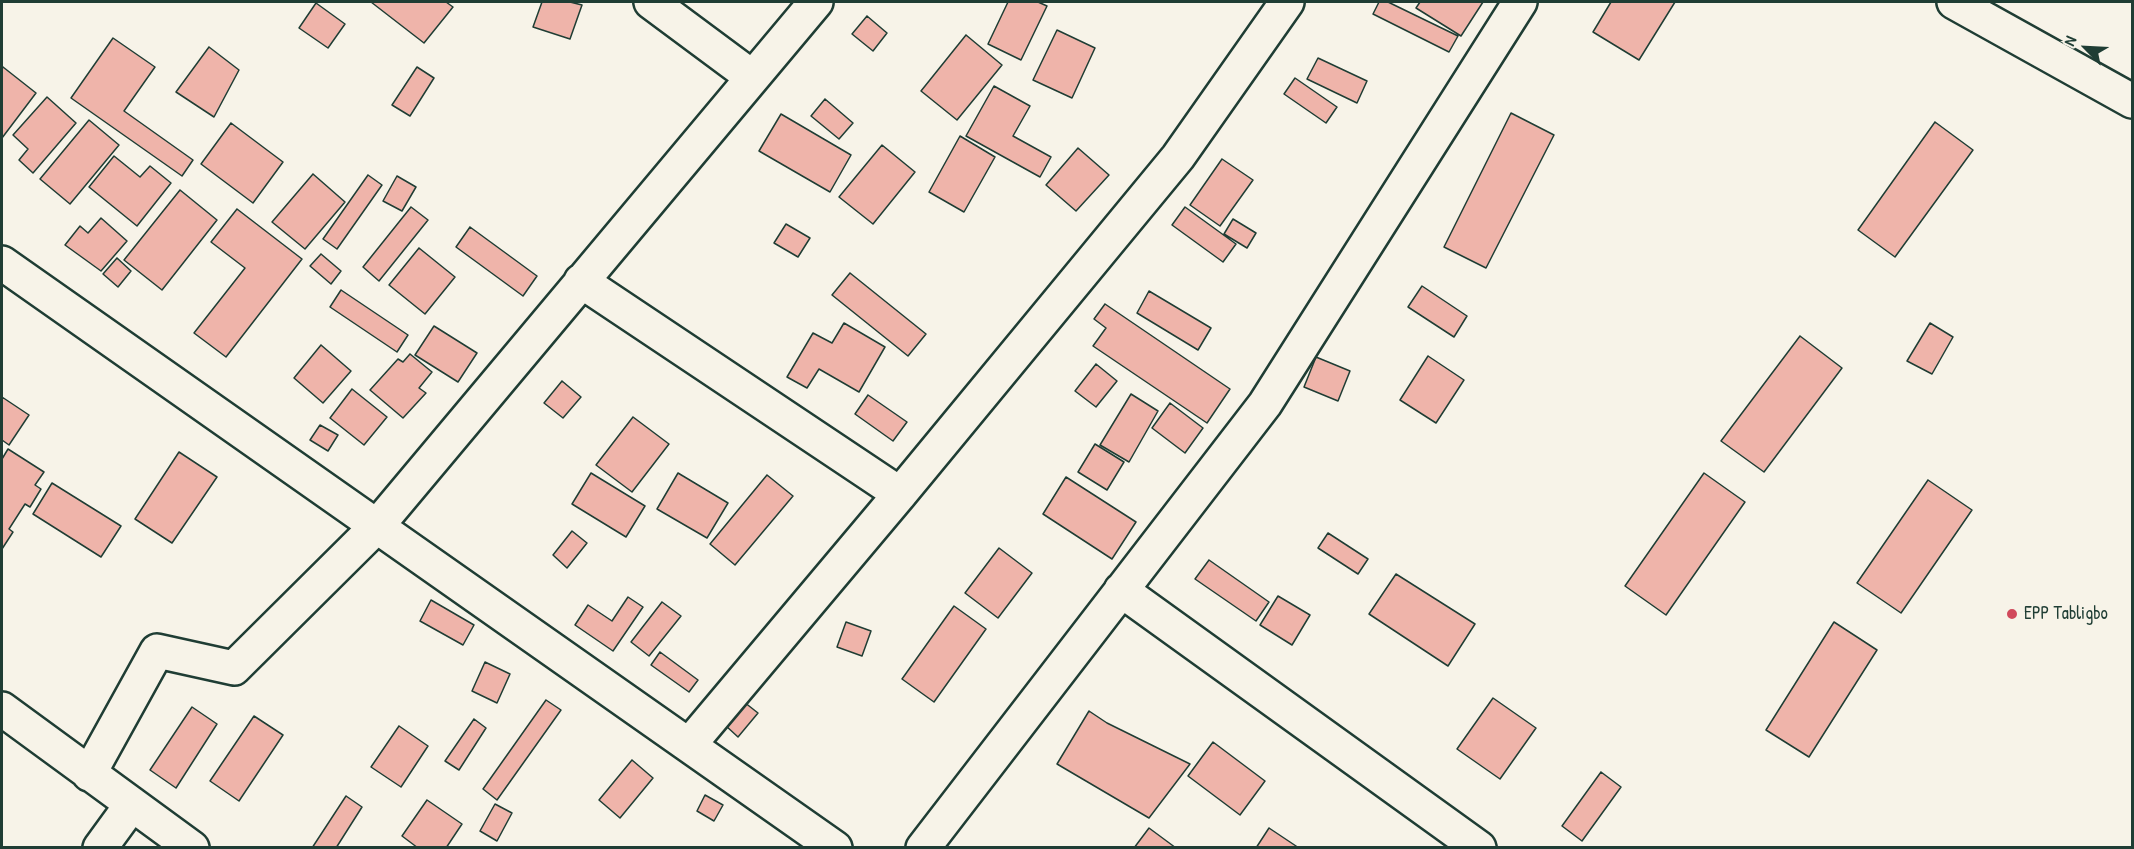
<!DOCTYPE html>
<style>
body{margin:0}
#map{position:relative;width:2134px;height:849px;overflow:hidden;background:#f7f3e8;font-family:"Patrick Hand",sans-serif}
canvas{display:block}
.frame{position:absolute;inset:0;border:3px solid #1f3d34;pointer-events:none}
.north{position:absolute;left:2056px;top:18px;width:60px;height:60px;-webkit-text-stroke:4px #f7f3e8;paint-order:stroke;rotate:294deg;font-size:16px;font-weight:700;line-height:24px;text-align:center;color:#1f3d34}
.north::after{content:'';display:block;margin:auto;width:21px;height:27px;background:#1f3d34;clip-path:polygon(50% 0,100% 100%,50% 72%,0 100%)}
</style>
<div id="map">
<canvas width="2134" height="849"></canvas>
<div class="frame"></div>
<div class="north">N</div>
</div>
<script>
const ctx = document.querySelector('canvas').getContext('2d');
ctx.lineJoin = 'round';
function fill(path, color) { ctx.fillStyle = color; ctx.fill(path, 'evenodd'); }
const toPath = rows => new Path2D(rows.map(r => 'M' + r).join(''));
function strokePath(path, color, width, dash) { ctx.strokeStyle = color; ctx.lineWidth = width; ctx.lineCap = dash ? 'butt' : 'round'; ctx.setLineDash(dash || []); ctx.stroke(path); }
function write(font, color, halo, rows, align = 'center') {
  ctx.font = font + ' "Patrick Hand",sans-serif'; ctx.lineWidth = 5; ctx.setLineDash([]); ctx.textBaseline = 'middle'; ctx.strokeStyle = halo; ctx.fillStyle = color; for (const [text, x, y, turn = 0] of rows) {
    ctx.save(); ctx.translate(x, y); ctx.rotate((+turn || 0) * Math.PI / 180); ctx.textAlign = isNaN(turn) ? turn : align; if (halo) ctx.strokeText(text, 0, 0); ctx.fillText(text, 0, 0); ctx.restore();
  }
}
const building = toPath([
 [371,2,446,2,453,7,424,43,371,2],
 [542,2,570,2,582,5,570,39,533,27,542,2],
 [1008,2,1038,2,1047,6,1021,60,988,44,1008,2],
 [1379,2,1388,2,1458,36,1449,52,1373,14,1379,2],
 [1420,2,1483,2,1461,36,1416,8,1420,2],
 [1611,2,1675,2,1639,60,1593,32,1611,2],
 [316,3,345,24,328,48,299,28,316,3],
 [867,16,887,33,873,51,852,34,867,16],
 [1057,30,1095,48,1072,98,1033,80,1057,30],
 [966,35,1002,65,957,120,921,91,966,35],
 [113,38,155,67,124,111,193,160,182,176,71,98,113,38],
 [209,47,239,70,214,117,176,92,209,47],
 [1318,58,1367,81,1357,103,1307,79,1318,58],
 [3,67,36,93,2,138,2,69,3,67],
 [417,67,434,78,410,116,392,105,417,67],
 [1295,78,1337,107,1326,123,1284,94,1295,78],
 [994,86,1030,106,1013,136,1051,157,1040,177,966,136,994,86],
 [47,97,76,123,33,173,19,160,28,149,13,135,47,97],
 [825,99,853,123,839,139,811,116,825,99],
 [1511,113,1554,135,1486,268,1444,247,1511,113],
 [781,114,851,155,830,192,759,151,781,114],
 [89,120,119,145,70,204,40,179,89,120],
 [1935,122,1973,150,1895,257,1858,230,1935,122],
 [231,123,283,162,253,203,201,164,231,123],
 [960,136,995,157,964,212,929,192,960,136],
 [882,145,915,172,873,224,839,197,882,145],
 [1078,148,1109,175,1076,211,1046,185,1078,148],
 [114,156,140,177,150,166,171,183,137,226,89,187,114,156],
 [1222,159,1253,180,1220,226,1190,205,1222,159],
 [313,174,345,202,305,249,272,222,313,174],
 [368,175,382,185,337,249,323,239,368,175],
 [397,176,416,187,402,211,383,201,397,176],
 [180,190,217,220,162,290,124,260,180,190],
 [411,207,428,220,379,281,363,267,411,207],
 [1185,207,1236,244,1223,262,1172,225,1185,207],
 [237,209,302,259,226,357,194,333,245,268,211,242,237,209],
 [101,218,127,241,101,271,65,245,80,226,88,233,101,218],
 [1233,219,1256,233,1247,248,1224,234,1233,219],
 [786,224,810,238,798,257,774,243,786,224],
 [470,227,537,276,523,296,456,247,470,227],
 [419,248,455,277,425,314,389,285,419,248],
 [321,254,341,271,331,284,310,266,321,254],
 [117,258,131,271,118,287,103,274,117,258],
 [850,273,926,334,908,356,832,295,850,273],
 [1422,286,1467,316,1454,337,1408,307,1422,286],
 [341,290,408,335,397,352,330,307,341,290],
 [1149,291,1211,328,1198,350,1137,313,1149,291],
 [1105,304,1230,389,1207,423,1093,346,1106,328,1094,319,1105,304],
 [844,323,885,347,859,392,819,369,807,388,787,377,813,333,832,343,844,323],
 [1930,323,1953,337,1932,374,1907,361,1930,323],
 [434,326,477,353,458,382,415,355,434,326],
 [1800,336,1842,368,1764,472,1721,441,1800,336],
 [321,345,351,371,323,403,294,378,321,345],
 [410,354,432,372,419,388,426,393,403,418,370,390,398,359,403,362,410,354],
 [1428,356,1464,380,1436,423,1400,400,1428,356],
 [1316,357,1350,371,1338,401,1304,387,1316,357],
 [1096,364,1117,381,1096,407,1075,391,1096,364],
 [562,381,581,397,563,418,544,403,562,381],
 [352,389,387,417,364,445,330,418,352,389],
 [1131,394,1158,411,1129,462,1100,445,1131,394],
 [868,395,907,422,893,441,855,414,868,395],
 [2,397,29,415,9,445,2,440,2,397],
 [1170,403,1203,428,1185,453,1152,428,1170,403],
 [633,417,669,444,632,492,596,465,633,417],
 [320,425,338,435,328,451,310,440,320,425],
 [1095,444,1124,462,1107,490,1078,472,1095,444],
 [8,449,44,472,35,485,41,489,30,507,25,504,9,529,13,532,2,549,2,459,8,449],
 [179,452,217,477,172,543,135,519,179,452],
 [591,473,645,506,626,537,572,504,591,473],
 [678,473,728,503,707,538,657,509,678,473],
 [1704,473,1745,502,1666,615,1625,586,1704,473],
 [767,475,793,496,735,565,710,544,767,475],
 [1066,477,1136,522,1112,559,1043,514,1066,477],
 [1928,480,1972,510,1901,613,1857,583,1928,480],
 [52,483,121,526,101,557,33,514,52,483],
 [572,531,587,543,567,568,553,555,572,531],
 [1328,533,1368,559,1358,574,1318,548,1328,533],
 [999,548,1032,573,998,618,965,593,999,548],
 [1209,560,1269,602,1256,621,1195,579,1209,560],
 [1396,574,1475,624,1448,666,1369,614,1396,574],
 [1278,596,1310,615,1292,645,1260,625,1278,596],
 [628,597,643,607,613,651,575,625,588,605,612,621,628,597],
 [431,600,474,625,463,645,420,621,431,600],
 [662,602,681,616,649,656,631,642,662,602],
 [954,606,986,629,934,702,902,679,954,606],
 [846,622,871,631,862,656,837,647,846,622],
 [1834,622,1877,650,1809,757,1766,730,1834,622],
 [660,652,698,680,689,692,651,665,660,652],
 [485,662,510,674,497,703,472,691,485,662],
 [1493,698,1536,728,1500,779,1457,749,1493,698],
 [546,700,561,710,497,800,483,789,546,700],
 [744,702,758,713,738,737,725,725,744,702],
 [192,707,217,724,176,788,150,770,192,707],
 [1089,711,1107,723,1190,764,1149,818,1057,764,1089,711],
 [254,716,283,735,239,801,210,781,254,716],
 [474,719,486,728,459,770,445,761,474,719],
 [399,726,428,746,401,787,371,767,399,726],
 [1213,742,1265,781,1240,815,1188,776,1213,742],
 [632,760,653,778,620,818,599,800,632,760],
 [1601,772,1621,787,1582,841,1562,826,1601,772],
 [705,795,723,805,714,821,697,811,705,795],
 [346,796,362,807,336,848,312,848,346,796],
 [427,800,462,824,446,848,418,848,402,836,427,800],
 [495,804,512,813,497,841,480,831,495,804],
 [1149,828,1176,848,1134,848,1149,828],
 [1269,828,1299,848,1256,848,1269,828]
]);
fill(building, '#efb4aa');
strokePath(building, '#1f3d34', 1.5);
const minor = toPath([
 [651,2,752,77],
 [1954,2,2132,101],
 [2,263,835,848],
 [581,281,900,494],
 [1121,590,1479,848],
 [2,709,192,848],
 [689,745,900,494,1178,157,1287,2],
 [89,774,157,651,234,668,377,526,816,2],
 [100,848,132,804],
 [923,848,1265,404,1520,2]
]);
strokePath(minor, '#1f3d34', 38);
strokePath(minor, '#f7f3e8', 33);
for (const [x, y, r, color] of [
 [2012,614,6,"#d1495b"]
]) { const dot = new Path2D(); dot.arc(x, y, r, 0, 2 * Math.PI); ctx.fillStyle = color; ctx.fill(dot); strokePath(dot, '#f7f3e8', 2); }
write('18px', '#1f3d34', '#f7f3e8', [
 ["EPP Tabligbo",2024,614]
], 'left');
</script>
